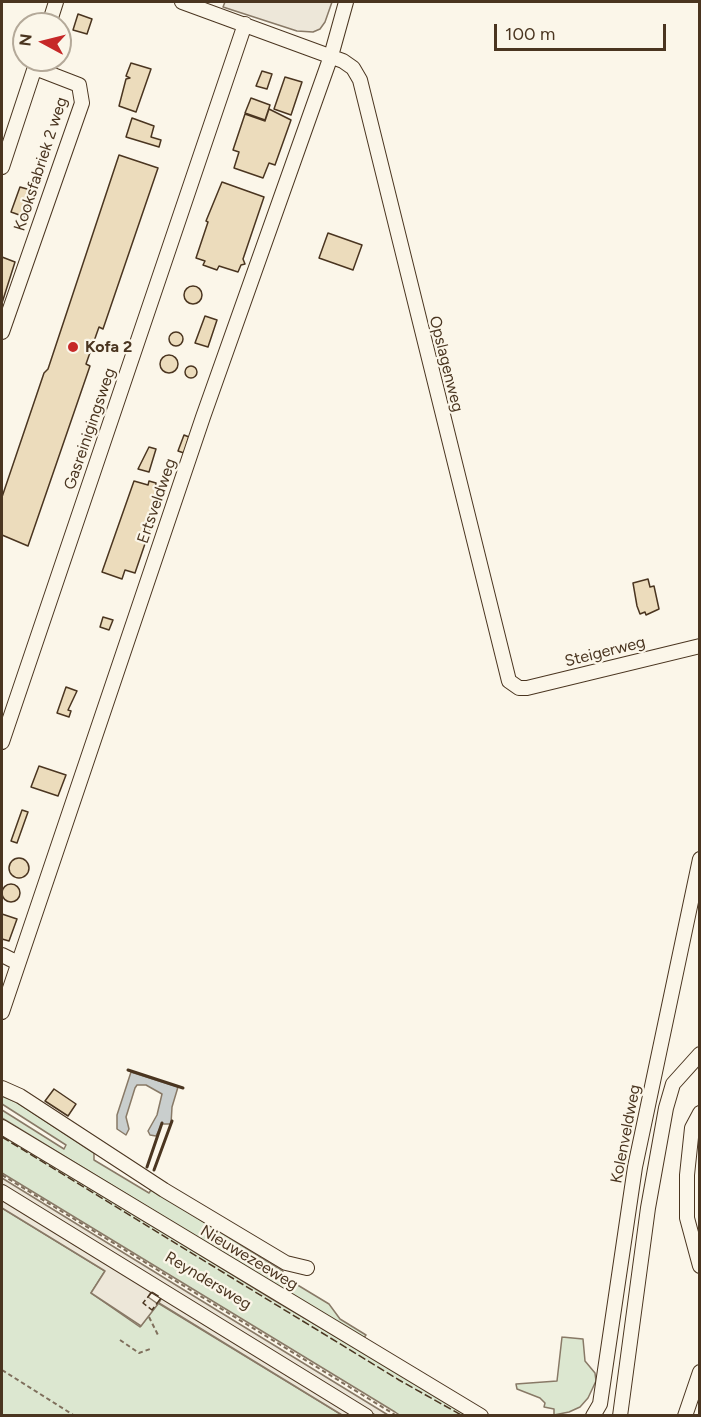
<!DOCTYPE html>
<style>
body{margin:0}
#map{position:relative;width:701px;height:1417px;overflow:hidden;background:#fbf6e9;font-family:Figtree,sans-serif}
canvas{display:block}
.frame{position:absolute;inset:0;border:3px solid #4a3520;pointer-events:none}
.north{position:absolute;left:12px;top:12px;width:60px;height:60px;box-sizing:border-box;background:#fbf6e9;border:2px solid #b4a999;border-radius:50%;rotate:277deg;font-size:16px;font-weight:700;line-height:24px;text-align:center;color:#4a3520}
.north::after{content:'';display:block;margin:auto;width:21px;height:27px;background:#c62828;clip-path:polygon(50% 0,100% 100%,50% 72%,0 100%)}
.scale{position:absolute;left:494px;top:24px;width:172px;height:27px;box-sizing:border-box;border:3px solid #4a3520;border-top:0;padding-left:8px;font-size:18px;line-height:21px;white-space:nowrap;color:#4a3520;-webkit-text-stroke:4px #fbf6e9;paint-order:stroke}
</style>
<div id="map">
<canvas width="701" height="1417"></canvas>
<div class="frame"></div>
<div class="north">N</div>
<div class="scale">100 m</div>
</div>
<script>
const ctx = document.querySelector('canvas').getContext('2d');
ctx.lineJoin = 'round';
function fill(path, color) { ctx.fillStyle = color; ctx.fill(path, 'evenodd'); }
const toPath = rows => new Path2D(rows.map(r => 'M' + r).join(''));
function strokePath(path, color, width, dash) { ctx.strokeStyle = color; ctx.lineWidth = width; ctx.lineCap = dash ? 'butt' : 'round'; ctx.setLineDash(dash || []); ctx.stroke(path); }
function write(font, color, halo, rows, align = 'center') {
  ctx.font = font + ' Figtree,sans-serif'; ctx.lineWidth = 4.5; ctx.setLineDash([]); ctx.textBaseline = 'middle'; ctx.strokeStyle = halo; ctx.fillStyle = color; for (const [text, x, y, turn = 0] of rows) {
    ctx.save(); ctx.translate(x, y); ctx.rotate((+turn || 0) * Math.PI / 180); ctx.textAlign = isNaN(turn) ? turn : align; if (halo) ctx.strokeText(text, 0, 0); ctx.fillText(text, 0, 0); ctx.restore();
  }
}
const green = toPath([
 [2,1096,18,1103,94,1153,94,1160,149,1193,151,1190,159,1194,283,1271,281,1275,329,1304,340,1319,366,1335,363,1339,2,1118,2,1110,64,1149,66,1145,2,1104,2,1096],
 [2,1133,272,1299,470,1415,401,1416,395,1412,2,1173,2,1133],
 [2,1208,105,1271,91,1293,140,1327,158,1303,342,1415,2,1415,2,1208],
 [562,1337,583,1339,585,1361,595,1373,596,1381,588,1398,580,1407,569,1412,554,1415,554,1409,544,1407,545,1403,540,1398,517,1389,516,1384,557,1381,562,1337]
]);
fill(green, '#dce7d0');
strokePath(green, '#887966', 1.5);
const parking = toPath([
 [225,2,332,2,325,22,320,29,313,32,297,31,223,7,225,2],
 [2,1178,184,1290,388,1415,375,1415,2,1188,2,1178],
 [2,1199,152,1290,148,1297,158,1304,141,1326,91,1293,105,1271,2,1208,2,1199],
 [162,1297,356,1415,342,1415,159,1303,162,1297]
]);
fill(parking, '#ede7d9');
strokePath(parking, '#887966', 1.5);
const water = toPath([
 [131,1072,178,1087,172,1107,171,1124,162,1124,156,1136,150,1135,148,1131,157,1115,162,1094,146,1085,137,1085,135,1088,126,1117,129,1129,126,1135,117,1129,117,1115,131,1072]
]);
fill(water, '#c9cecd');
strokePath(water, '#887966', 1.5);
const building = toPath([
 [78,14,92,19,87,34,73,30,78,14],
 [131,63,151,69,136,112,119,106,126,79,130,78,126,76,131,63],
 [262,71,272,74,267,89,256,86,262,71],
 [285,77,302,82,291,115,274,109,285,77],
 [251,98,270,105,265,120,245,113,251,98],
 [269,109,291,120,275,165,269,163,263,178,234,168,239,152,233,150,245,114,265,121,269,109],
 [132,118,154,126,151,137,161,140,159,147,126,137,132,118],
 [119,155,158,168,103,329,99,327,86,364,90,366,28,546,2,535,2,497,44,373,48,369,119,155],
 [222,182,264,197,243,259,245,264,241,265,238,272,219,266,217,270,203,265,205,261,196,258,208,222,206,221,222,182],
 [20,187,34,191,25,217,11,212,20,187],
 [328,233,362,245,353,270,319,258,328,233],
 [2,257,15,262,2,303,2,257],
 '184 295a9 9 0 1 1 18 0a9 9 0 1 1-18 0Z',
 [205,316,217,320,208,347,195,343,205,316],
 '169 339a7 7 0 1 1 14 0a7 7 0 1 1-14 0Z',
 '160 364a9 9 0 1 1 18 0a9 9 0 1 1-18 0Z',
 '185 372a6 6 0 1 1 12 0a6 6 0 1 1-12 0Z',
 [184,435,189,437,184,453,178,451,184,435],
 [149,447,156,449,149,472,138,469,149,447],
 [134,481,148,485,149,481,156,483,155,488,163,491,135,573,125,570,122,579,102,572,134,481],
 [648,579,650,587,654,586,659,609,646,615,645,612,640,614,637,606,633,583,648,579],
 [103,617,113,620,109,630,100,627,103,617],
 [66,687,77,691,68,710,71,711,69,717,57,713,66,687],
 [39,766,66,775,58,796,31,787,39,766],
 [22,810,28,812,17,843,11,841,22,810],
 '9 868a10 10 0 1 1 20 0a10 10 0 1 1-20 0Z',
 '2 893a9 9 0 1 1 18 0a9 9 0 1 1-18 0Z',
 [2,914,17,919,9,941,2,939,2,914],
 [54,1089,76,1104,68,1116,45,1101,54,1089]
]);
fill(building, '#ecdcbc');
strokePath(building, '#4a3520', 1.5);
const minor = toPath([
 [182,2,343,61,353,68,360,80,509,681,519,688,527,688,700,646],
 [49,24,56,2],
 [2,167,37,61],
 [2,332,82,103,79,85,35,68],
 [2,742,245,24],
 [2,955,18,963],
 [2,1012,203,417,331,56,346,2],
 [2,1088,20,1096,164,1190,286,1263,307,1268],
 [700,1113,692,1128,687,1175,687,1218,700,1266],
 [2,1127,481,1416],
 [2,1192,366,1416],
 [593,1416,600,1404,635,1167,700,859],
 [620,1416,648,1208,666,1108,673,1084,700,1054],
 [685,1416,700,1372]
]);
strokePath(minor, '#4a3520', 16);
strokePath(toPath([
 [2,1175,397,1416],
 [149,1317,159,1337],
 [120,1340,139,1353,150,1349],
 [2,1370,75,1416]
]), '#7f6f5c', 2, [4.5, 3]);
strokePath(minor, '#fbf6e9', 14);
strokePath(toPath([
 [2,1137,399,1380,463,1416],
 [152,1292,161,1298,152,1310,143,1303,152,1292]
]), '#4a3520', 1.5, [8, 3]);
strokePath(toPath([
 [128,1070,183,1088],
 [147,1167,162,1123],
 [154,1170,172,1121]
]), '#4a3520', 3);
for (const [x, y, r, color] of [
 [73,347,6,"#c62828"]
]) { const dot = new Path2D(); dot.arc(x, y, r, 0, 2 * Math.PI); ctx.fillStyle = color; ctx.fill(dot); strokePath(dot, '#fbf6e9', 2); }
write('16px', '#4a3520', '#fbf6e9', [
 ["Kooksfabriek 2 weg",41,164,-72],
 ["Opslagenweg",446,364,76],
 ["Gasreinigingsweg",90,429,-71],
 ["Ertsveldweg",157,501,-71],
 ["Steigerweg",605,652,-14],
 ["Kolenveldweg",626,1134,-79],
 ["Nieuwezeeweg",249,1258,31],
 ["Reyndersweg",208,1281,31]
]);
write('bold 16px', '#4a3520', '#fbf6e9', [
 ["Kofa 2",85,347]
], 'left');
</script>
